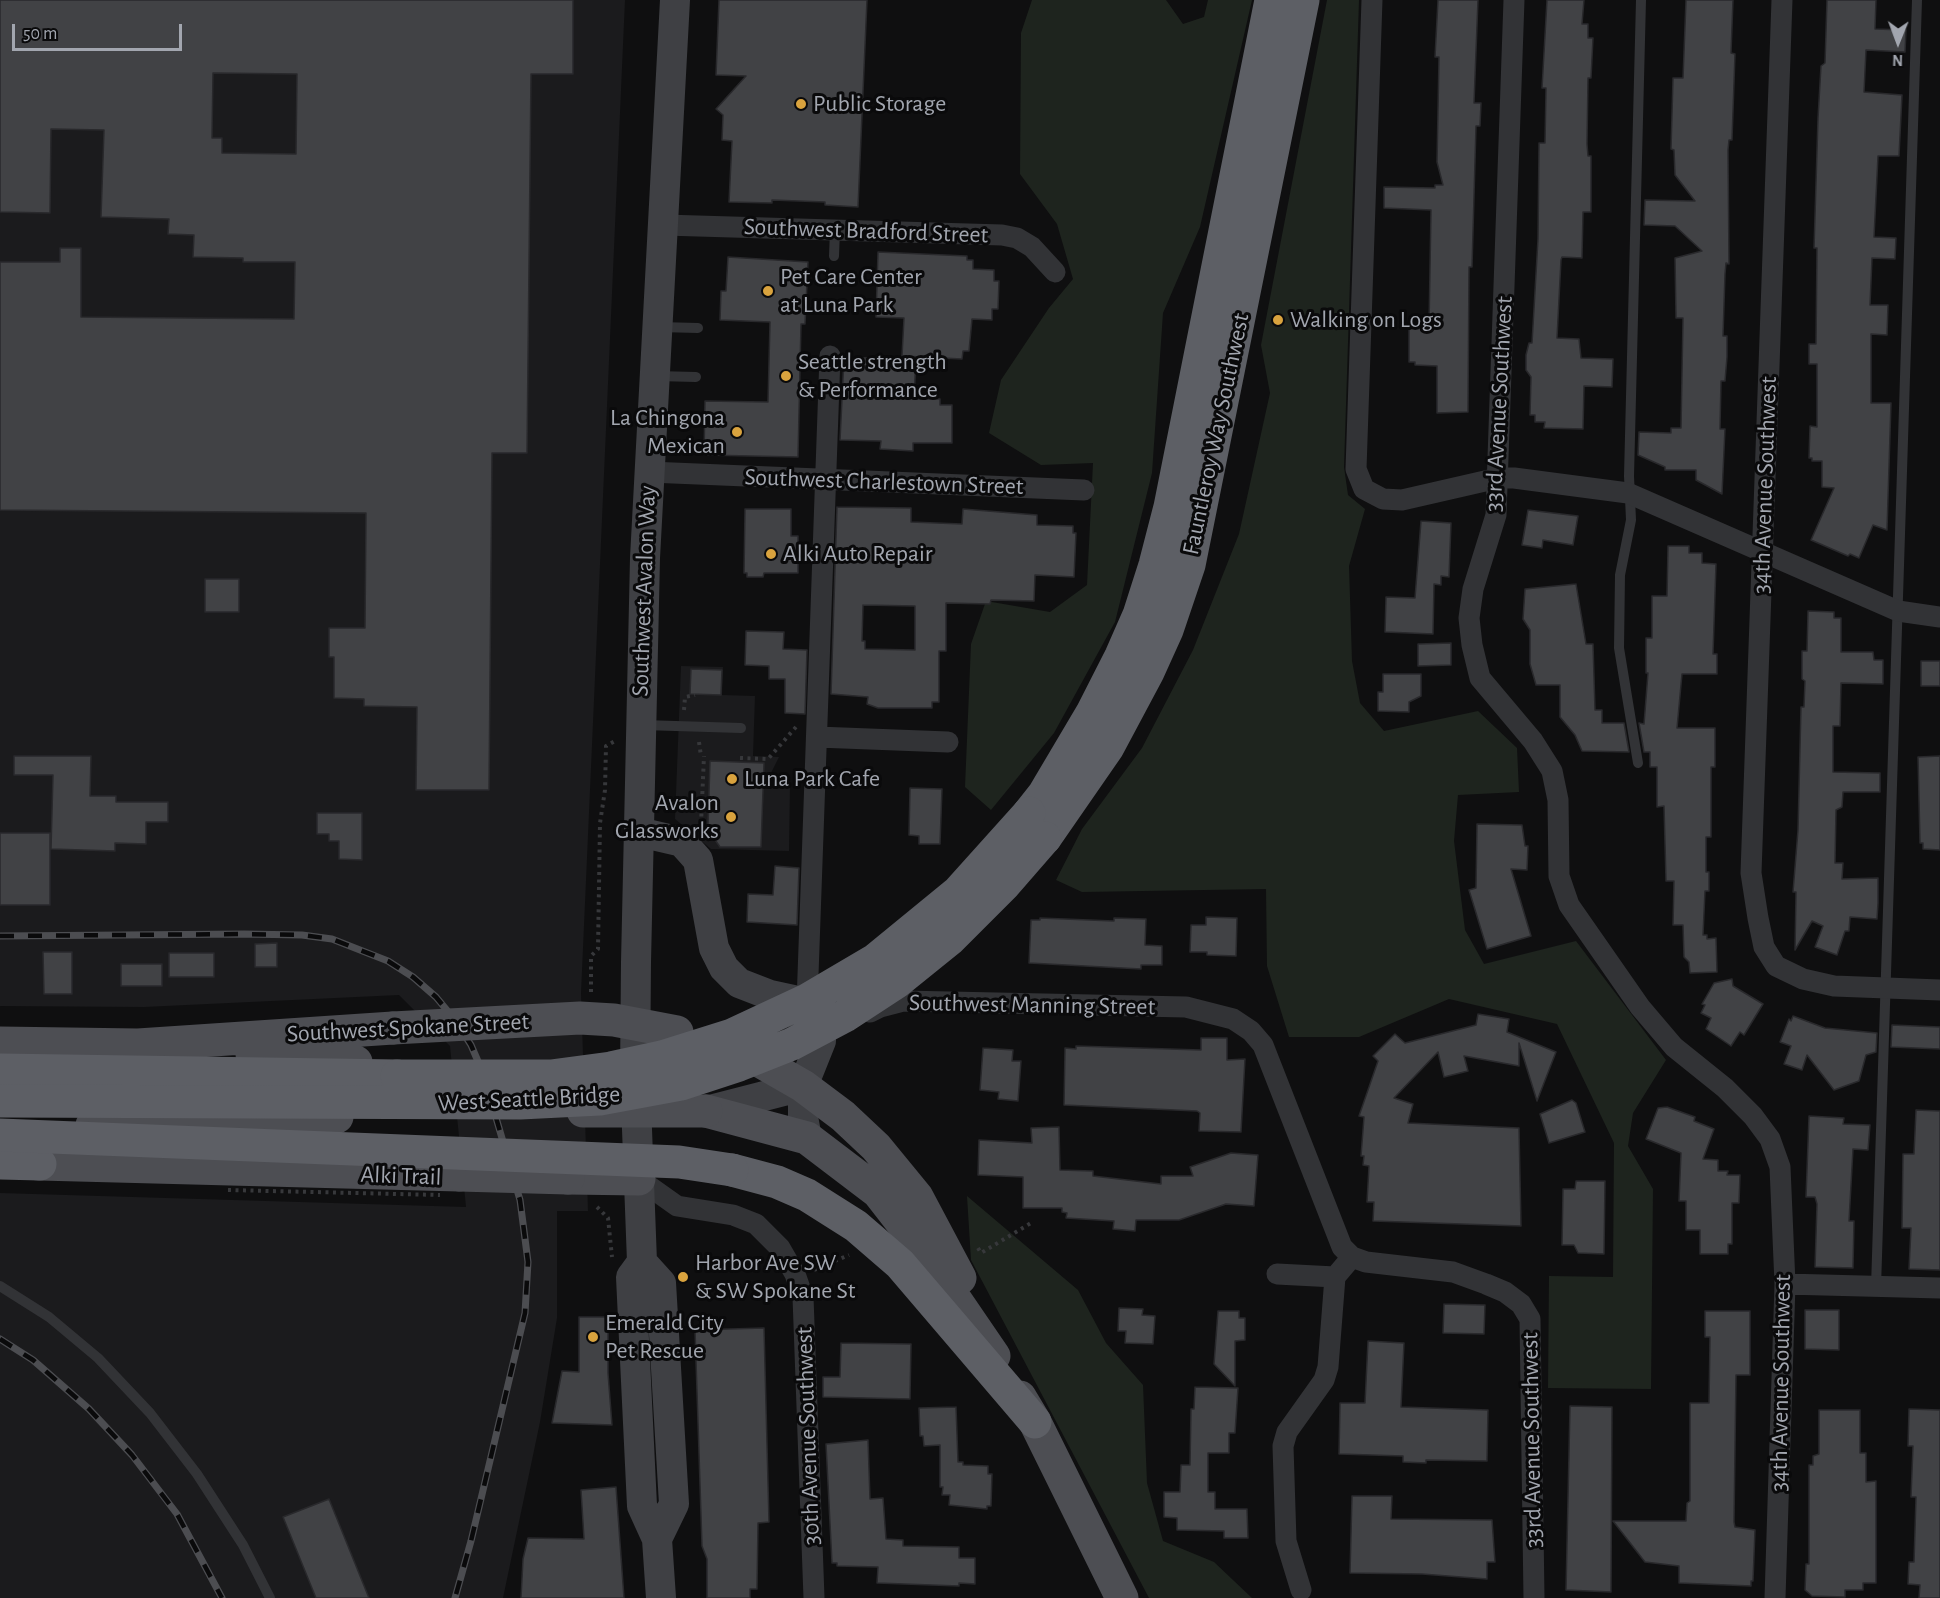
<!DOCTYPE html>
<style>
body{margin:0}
#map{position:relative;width:1940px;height:1598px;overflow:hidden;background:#0f0f10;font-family:"Alegreya Sans",sans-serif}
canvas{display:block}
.north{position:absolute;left:1868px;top:12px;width:60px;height:60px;-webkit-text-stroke:4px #0a0a0b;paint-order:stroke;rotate:181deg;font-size:16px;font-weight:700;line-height:24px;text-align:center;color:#a2a6af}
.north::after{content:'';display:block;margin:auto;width:21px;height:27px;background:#a2a6af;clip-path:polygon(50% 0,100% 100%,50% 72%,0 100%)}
.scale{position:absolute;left:12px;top:24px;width:170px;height:27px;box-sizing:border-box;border:3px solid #a2a6af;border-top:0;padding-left:8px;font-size:18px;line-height:21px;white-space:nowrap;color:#a2a6af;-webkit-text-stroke:4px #0a0a0b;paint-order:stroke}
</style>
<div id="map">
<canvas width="1940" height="1598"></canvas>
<div class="north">N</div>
<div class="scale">50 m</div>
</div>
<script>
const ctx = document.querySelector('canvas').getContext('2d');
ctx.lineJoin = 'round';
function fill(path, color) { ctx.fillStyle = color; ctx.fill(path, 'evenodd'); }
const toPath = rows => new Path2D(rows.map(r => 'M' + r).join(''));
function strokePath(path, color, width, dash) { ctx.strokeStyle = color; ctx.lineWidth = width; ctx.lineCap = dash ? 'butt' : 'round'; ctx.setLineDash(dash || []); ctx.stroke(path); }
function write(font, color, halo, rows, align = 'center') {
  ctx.font = font + ' "Alegreya Sans",sans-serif'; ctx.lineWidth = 6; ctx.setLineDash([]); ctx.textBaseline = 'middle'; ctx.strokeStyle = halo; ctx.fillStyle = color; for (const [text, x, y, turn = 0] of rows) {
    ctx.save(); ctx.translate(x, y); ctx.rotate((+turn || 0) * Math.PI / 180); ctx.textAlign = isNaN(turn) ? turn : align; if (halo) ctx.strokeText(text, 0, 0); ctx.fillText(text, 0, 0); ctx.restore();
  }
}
fill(toPath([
 [0,0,625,0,581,993,588,1211,557,1211,557,1318,540,1422,503,1598,0,1598,0,1193,466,1207,450,1046,399,995,144,1007,0,1006],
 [681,666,723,667,722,695,755,696,753,756,779,757,766,783,790,784,789,851,711,849,675,819]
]), '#1b1b1d');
fill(toPath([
 [1032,0,1166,0,1183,24,1204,17,1208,0,1252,0,1200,227,1163,313,1152,473,1115,622,1054,733,991,810,965,787,971,644,986,601,1050,612,1087,585,1093,463,1041,465,989,433,1001,380,1049,308,1073,279,1057,224,1020,174,1021,33],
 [1327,0,1359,0,1344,467,1348,495,1365,509,1349,566,1352,661,1360,703,1384,731,1478,711,1517,748,1519,792,1458,795,1454,841,1465,930,1484,964,1576,941,1666,1060,1633,1113,1628,1146,1653,1189,1651,1389,1548,1388,1549,1276,1613,1277,1614,1143,1557,1024,1449,999,1359,1037,1289,1037,1267,966,1266,889,1082,892,1056,880,1082,829,1142,748,1193,650,1239,534,1270,393,1261,345],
 [967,1196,1078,1290,1106,1343,1143,1385,1147,1483,1163,1541,1214,1562,1252,1598,1149,1598,971,1260]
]), '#1e241e');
const building = toPath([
 [0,0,573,0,573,74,531,74,527,453,492,453,489,790,416,790,417,707,364,706,364,699,334,698,334,657,329,657,329,628,365,628,366,513,0,510,0,262,60,262,60,248,81,248,81,317,294,319,295,262,243,262,243,258,193,257,194,235,168,234,169,219,101,217,104,130,51,129,50,213,0,212,0,0],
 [213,73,297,74,296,154,222,153,222,138,212,138,213,73],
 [719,0,867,0,858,207,825,205,825,202,772,200,772,203,729,202,732,141,722,140,723,115,716,109,746,76,716,75,719,0],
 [1438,0,1478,0,1474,103,1481,103,1480,126,1476,126,1472,267,1469,267,1468,412,1437,413,1437,366,1415,365,1415,362,1409,362,1409,327,1429,326,1431,210,1384,208,1384,187,1435,188,1435,185,1443,185,1437,162,1439,57,1435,57,1438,0],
 [1547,0,1584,0,1582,24,1588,24,1588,38,1593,38,1591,78,1588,78,1587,144,1588,156,1591,156,1591,212,1583,212,1582,258,1562,257,1561,260,1557,338,1579,339,1581,358,1613,359,1612,387,1584,386,1583,429,1544,428,1545,422,1535,422,1535,415,1530,415,1531,377,1526,370,1526,355,1529,343,1532,343,1538,239,1539,143,1545,143,1546,88,1542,88,1547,0],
 [1686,0,1733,0,1731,53,1735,54,1732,140,1729,140,1728,150,1729,264,1726,263,1725,274,1723,336,1727,336,1727,357,1725,381,1721,381,1720,429,1725,429,1722,494,1696,480,1696,470,1665,470,1665,467,1638,455,1639,432,1671,433,1671,428,1681,428,1683,318,1676,318,1675,258,1702,251,1675,226,1644,225,1645,200,1695,201,1675,175,1674,150,1671,149,1673,78,1683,78,1686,0],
 [1827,0,1876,0,1875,29,1906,30,1905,52,1866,50,1864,92,1902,95,1899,156,1878,156,1874,237,1896,238,1895,259,1872,258,1870,305,1888,305,1887,335,1871,334,1871,403,1891,403,1887,530,1873,525,1859,558,1850,554,1848,556,1811,540,1834,488,1822,487,1822,461,1812,461,1812,458,1809,458,1810,426,1817,427,1817,364,1809,364,1809,344,1816,344,1817,248,1814,248,1818,118,1821,66,1825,63,1827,0],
 [878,252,967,256,967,260,973,260,973,269,994,270,994,281,999,281,998,309,992,309,992,320,972,319,969,351,963,351,962,359,902,356,904,318,876,317,878,252],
 [728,257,808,262,805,324,801,324,798,457,704,455,705,401,768,402,770,322,720,320,721,291,726,291,728,257],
 [916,357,914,399,940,399,940,405,952,405,952,443,913,443,913,451,880,449,881,441,840,440,844,358,916,357],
 [837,507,911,508,911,522,962,524,963,509,1037,515,1037,525,1073,526,1073,533,1076,533,1074,577,1035,575,1034,601,991,600,990,604,946,603,946,651,939,651,939,702,932,702,932,708,878,708,867,704,868,697,831,694,837,507],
 [863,605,915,606,915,650,865,649,865,641,862,641,863,605],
 [745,509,791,509,791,536,798,536,798,573,764,573,763,577,747,577,747,573,744,573,745,509],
 [1528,510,1578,516,1573,545,1543,540,1542,548,1522,545,1528,510],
 [1421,521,1451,523,1449,577,1441,576,1441,585,1434,584,1433,634,1385,632,1386,597,1415,598,1421,521],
 [1668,546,1689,546,1689,553,1702,553,1702,563,1716,564,1713,654,1717,654,1717,674,1682,674,1677,728,1715,728,1715,767,1711,767,1711,837,1706,837,1706,872,1709,872,1709,891,1705,891,1703,935,1707,935,1707,939,1716,938,1717,972,1690,973,1689,962,1684,957,1683,925,1673,925,1674,881,1666,881,1664,806,1657,807,1657,767,1650,767,1650,752,1644,752,1639,723,1644,724,1648,673,1646,673,1646,638,1652,638,1652,596,1667,596,1668,546],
 [205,579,239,579,239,612,205,612,205,579],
 [1576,584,1586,644,1593,644,1595,710,1602,710,1602,723,1624,723,1629,752,1582,751,1575,735,1560,717,1560,685,1536,685,1530,664,1530,630,1523,619,1525,589,1576,584],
 [1808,611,1834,612,1834,618,1841,618,1841,652,1873,652,1874,660,1883,660,1883,684,1841,683,1840,726,1833,726,1833,772,1880,773,1880,792,1843,792,1842,807,1836,810,1835,863,1843,863,1842,879,1878,878,1878,903,1877,919,1850,917,1849,931,1845,931,1837,955,1815,947,1823,926,1812,921,1795,950,1796,892,1793,892,1798,830,1801,707,1804,707,1805,681,1802,679,1802,651,1807,651,1808,611],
 [746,631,784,632,783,649,807,650,805,714,785,713,785,679,769,679,769,666,745,665,746,631],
 [1451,643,1451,665,1418,666,1418,644,1451,643],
 [1921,661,1940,661,1940,686,1921,686,1921,661],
 [691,669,722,670,721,695,690,694,691,669],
 [1383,674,1421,674,1421,696,1409,702,1409,712,1378,711,1378,692,1383,692,1383,674],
 [14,756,91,756,90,796,116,796,116,802,168,802,168,822,146,822,146,844,115,843,115,851,51,849,53,775,14,775,14,756],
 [1940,756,1940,850,1923,849,1923,843,1920,843,1918,757,1940,756],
 [710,761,764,763,761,847,720,847,711,834,708,825,710,761],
 [910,788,942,789,940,844,919,844,919,836,909,835,910,788],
 [317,813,362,813,362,860,339,859,339,841,329,841,329,834,317,834,317,813],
 [1477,824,1522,825,1525,846,1528,846,1527,870,1511,869,1531,936,1487,949,1469,890,1476,888,1477,824],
 [0,833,50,833,50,905,0,905,0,833],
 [775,866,799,868,797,925,747,922,748,894,773,895,775,866],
 [1206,917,1237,918,1236,956,1207,955,1207,952,1190,952,1191,925,1206,925,1206,917],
 [1040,918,1114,921,1114,918,1146,919,1145,945,1162,946,1162,965,1141,965,1141,969,1029,963,1031,920,1040,920,1040,918],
 [277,943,277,967,255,967,255,944,277,943],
 [43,952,72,952,72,994,44,994,43,952],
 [169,953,214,953,214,977,169,977,169,953],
 [121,964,162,964,162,986,121,986,121,964],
 [1732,979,1733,986,1763,1004,1744,1035,1740,1032,1731,1046,1706,1029,1711,1018,1701,1013,1705,1005,1702,1004,1714,983,1732,979],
 [1478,1014,1509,1019,1507,1032,1556,1052,1537,1101,1519,1043,1519,1066,1464,1056,1468,1071,1444,1077,1438,1052,1394,1098,1413,1104,1408,1123,1519,1128,1521,1226,1373,1221,1374,1202,1367,1202,1369,1166,1363,1165,1364,1156,1361,1156,1364,1117,1359,1116,1378,1061,1373,1056,1395,1034,1405,1043,1476,1025,1478,1014],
 [1793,1016,1825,1028,1877,1033,1876,1052,1866,1055,1859,1081,1834,1090,1807,1055,1802,1070,1784,1064,1791,1046,1780,1042,1789,1019,1791,1021,1793,1016],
 [1892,1025,1940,1027,1940,1049,1891,1047,1892,1025],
 [1201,1038,1227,1038,1227,1060,1245,1059,1241,1132,1199,1131,1200,1113,1197,1111,1064,1105,1065,1048,1076,1049,1076,1046,1201,1050,1201,1038],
 [983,1048,1013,1050,1012,1061,1021,1061,1018,1101,998,1099,999,1092,980,1090,983,1048],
 [1572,1100,1576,1103,1585,1132,1549,1143,1540,1114,1572,1100],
 [1667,1107,1695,1117,1694,1121,1714,1129,1703,1159,1718,1160,1718,1171,1728,1171,1727,1175,1740,1175,1739,1203,1732,1203,1732,1244,1728,1244,1728,1254,1700,1254,1700,1230,1686,1230,1686,1201,1679,1201,1681,1153,1646,1139,1658,1108,1667,1107],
 [1916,1110,1940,1111,1940,1270,1909,1269,1911,1228,1902,1228,1903,1154,1914,1154,1916,1110],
 [1809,1116,1844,1118,1843,1124,1870,1125,1868,1150,1853,1149,1849,1221,1854,1221,1853,1268,1815,1267,1817,1204,1815,1197,1806,1197,1809,1116],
 [1059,1127,1060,1170,1093,1171,1093,1176,1161,1184,1161,1176,1193,1176,1190,1167,1231,1153,1258,1155,1254,1206,1226,1204,1179,1220,1136,1220,1135,1231,1113,1229,1114,1221,1066,1218,1067,1213,1062,1212,1062,1208,1023,1208,1023,1177,978,1175,979,1140,1032,1143,1031,1128,1059,1127],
 [1576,1181,1605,1181,1604,1254,1578,1253,1574,1245,1562,1245,1563,1189,1575,1189,1576,1181],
 [1444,1304,1485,1305,1484,1334,1443,1333,1444,1304],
 [1119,1308,1143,1309,1142,1315,1155,1316,1153,1344,1125,1343,1126,1331,1118,1331,1119,1308],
 [1805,1310,1839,1310,1839,1350,1805,1349,1805,1310],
 [1218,1311,1239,1311,1239,1318,1245,1318,1245,1340,1235,1341,1235,1386,1214,1364,1218,1311],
 [1705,1311,1750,1311,1750,1375,1736,1375,1734,1522,1735,1527,1755,1530,1753,1581,1751,1581,1751,1586,1679,1583,1679,1566,1645,1562,1613,1521,1686,1521,1687,1503,1690,1501,1690,1403,1709,1403,1710,1337,1705,1337,1705,1311],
 [579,1317,608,1317,608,1373,612,1425,552,1423,562,1371,579,1372,579,1317],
 [764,1328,769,1522,758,1523,757,1589,750,1589,750,1598,707,1598,707,1559,702,1546,695,1330,764,1328],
 [1368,1341,1404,1343,1401,1407,1488,1410,1487,1461,1426,1460,1426,1463,1403,1462,1403,1456,1339,1454,1340,1403,1365,1403,1368,1341],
 [841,1343,911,1344,910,1399,823,1397,823,1377,840,1377,841,1343],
 [1195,1387,1238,1388,1235,1433,1229,1433,1229,1453,1208,1453,1208,1492,1215,1492,1215,1509,1247,1509,1248,1538,1224,1538,1224,1531,1177,1530,1177,1518,1164,1517,1164,1492,1180,1492,1181,1465,1190,1465,1191,1409,1194,1409,1195,1387],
 [1570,1406,1612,1407,1611,1592,1566,1590,1570,1406],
 [956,1407,958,1462,963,1462,963,1465,988,1466,988,1474,992,1474,991,1506,987,1506,987,1509,949,1505,950,1495,942,1495,943,1487,940,1487,940,1445,924,1446,923,1436,920,1436,919,1408,956,1407],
 [1909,1409,1940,1410,1940,1598,1919,1598,1920,1585,1908,1584,1909,1562,1914,1562,1916,1497,1911,1497,1913,1446,1908,1446,1909,1409],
 [1819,1410,1860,1410,1860,1453,1866,1453,1866,1482,1876,1481,1876,1583,1863,1583,1863,1590,1845,1590,1845,1597,1812,1596,1805,1590,1806,1564,1809,1564,1809,1465,1813,1465,1813,1456,1819,1454,1819,1410],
 [868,1440,870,1499,883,1498,886,1539,903,1540,903,1546,959,1547,959,1558,975,1558,975,1584,959,1583,959,1586,877,1583,878,1567,837,1566,837,1563,832,1563,826,1444,868,1440],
 [616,1487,624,1598,521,1598,523,1559,528,1538,584,1539,581,1490,616,1487],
 [1352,1496,1392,1496,1391,1519,1492,1520,1495,1562,1487,1562,1487,1579,1422,1574,1350,1573,1352,1496],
 [329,1499,369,1598,316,1598,283,1517,329,1499]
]);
fill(building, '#414245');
strokePath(building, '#29292c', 1.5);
strokePath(toPath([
 [684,710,685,697,695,695],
 [699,742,701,756],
 [740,758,768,759,796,727],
 [701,824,704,756],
 [591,992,591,956,598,949,600,823,605,790,606,746,615,741],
 [597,1207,608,1218,612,1257],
 [978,1248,981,1253,1031,1223],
 [814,1270,849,1255]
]), '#37383b', 4, [3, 4.5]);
strokePath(toPath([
 [834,256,835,230],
 [659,327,698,328],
 [656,376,696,377],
 [643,725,741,728],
 [1638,763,1619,648,1620,575,1631,520,1629,476,1641,0],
 [0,1286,49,1317,98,1358,150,1413,197,1474,243,1545,270,1598],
 [1876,1287,1917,0]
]), '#323336', 10);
strokePath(toPath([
 [1372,0,1356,469,1364,489,1383,499,1402,500,1498,478,1514,478,1628,493,1898,611,1940,617],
 [1514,0,1496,515,1473,589,1469,618,1472,645,1480,678,1533,741,1552,771,1558,800,1559,876,1569,905,1640,1007,1674,1047,1725,1088,1753,1116,1770,1139,1780,1167,1785,1284,1775,1598],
 [1782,0,1751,873,1758,918,1764,947,1776,966,1803,979,1834,986,1940,990],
 [664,225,1002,235,1017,238,1032,247,1055,272],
 [649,472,1084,490],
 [817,737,948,742],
 [807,1003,830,356],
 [870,1012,880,1007,903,1001,1186,1007,1233,1019,1251,1031,1263,1045,1342,1247,1352,1257,1366,1262,1453,1272,1486,1284,1505,1292,1521,1304,1530,1319,1534,1598],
 [639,1179,677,1206,733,1215,756,1224,780,1248,795,1274,803,1297,814,1598],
 [1277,1274,1335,1277],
 [1785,1284,1940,1288],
 [1301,1590,1286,1541,1283,1446,1287,1432,1324,1380,1328,1367,1335,1277,1352,1257]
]), '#323336', 21);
strokePath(toPath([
 [639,832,682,842,698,860,714,948,724,968,739,983,770,995,807,1003,820,1020,821,1041,803,1086,803,1117,807,1138],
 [706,1111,803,1086],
 [642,1262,631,1277,642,1506,657,1539,661,1598],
 [657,1539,674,1504,661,1283,642,1262,635,1076,636,962,645,558,675,0]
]), '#3f4044', 30);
strokePath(toPath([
 [0,1043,138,1045,393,1028],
 [734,1051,756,1059,803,1086,843,1116,876,1147,917,1197,960,1278],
 [252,1054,356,1062],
 [706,1111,807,1138,878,1192,910,1233,994,1356],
 [92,1125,337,1117],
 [11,1161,40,1164,459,1175],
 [568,1178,639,1179],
 [1020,1397,1035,1422,1122,1598]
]), '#4d4e53', 33);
strokePath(toPath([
 [1029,813,1044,794,1092,713,1121,656,1139,615,1155,565,1170,507,1271,0],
 [1045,838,1108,747,1148,672,1167,630,1189,565,1303,0],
 [0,1070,397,1076],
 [0,1163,40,1164],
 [732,1170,777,1182,807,1195,856,1226,900,1264,1035,1422]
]), '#5d5f65', 33);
const rail = toPath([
 [0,936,244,934,302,935,332,939,388,961,413,977,436,997,455,1020,471,1045,483,1073,520,1200,528,1262,525,1313,471,1541,455,1598],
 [0,1339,33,1360,89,1409,132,1455,177,1514,222,1598]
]);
strokePath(rail, '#4c4d51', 7);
strokePath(rail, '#0a0a0b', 4.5, [14]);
strokePath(toPath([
 [228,1190,440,1195]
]), '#37383b', 4, [3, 4.5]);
strokePath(toPath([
 [393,1028,580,1018,614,1020,677,1032],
 [583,1111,706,1111],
 [459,1175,568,1178]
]), '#4d4e53', 33);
strokePath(toPath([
 [397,1076,551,1076,611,1068,662,1057,732,1035,807,1000,875,960,958,892,1029,813],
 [0,1101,520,1103,600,1099,681,1084,739,1065,792,1044,845,1016,897,982,949,940,1005,884,1045,838],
 [0,1135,679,1162,732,1170]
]), '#5d5f65', 33);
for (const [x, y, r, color] of [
 [801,104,6,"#d9a33e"],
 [768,291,6,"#d9a33e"],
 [1278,320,6,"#d9a33e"],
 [786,376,6,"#d9a33e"],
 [737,432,6,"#d9a33e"],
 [771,554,6,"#d9a33e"],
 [732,779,6,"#d9a33e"],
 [731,817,6,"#d9a33e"],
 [683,1277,6,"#d9a33e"],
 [593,1337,6,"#d9a33e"]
]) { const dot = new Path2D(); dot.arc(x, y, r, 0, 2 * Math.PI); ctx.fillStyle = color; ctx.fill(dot); strokePath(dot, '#0a0a0b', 2); }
write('24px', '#a2a6af', '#0a0a0b', [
 ["Public Storage",813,104],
 ["Pet Care Center",780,277],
 ["at Luna Park",780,305],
 ["Walking on Logs",1290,320],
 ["Seattle strength",798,362],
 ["& Performance",798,390],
 ["La Chingona",725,418,"right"],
 ["Mexican",725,446,"right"],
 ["Alki Auto Repair",783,554],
 ["Luna Park Cafe",744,779],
 ["Avalon",719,803,"right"],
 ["Glassworks",719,831,"right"],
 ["Harbor Ave SW",695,1263],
 ["& SW Spokane St",695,1291],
 ["Emerald City",605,1323],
 ["Pet Rescue",605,1351]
], 'left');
write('24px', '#a2a6af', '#0a0a0b', [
 ["Southwest Bradford Street",866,231,2],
 ["33rd Avenue Southwest",1499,404,-87],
 ["Fauntleroy Way Southwest",1216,434,-78],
 ["Southwest Charlestown Street",884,482,2],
 ["34th Avenue Southwest",1765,485,-88],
 ["Southwest Avalon Way",644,591,-88],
 ["Southwest Manning Street",1032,1005,1],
 ["Southwest Spokane Street",408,1028,-3],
 ["West Seattle Bridge",529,1099,-3],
 ["Alki Trail",401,1176,2],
 ["34th Avenue Southwest",1781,1383,-89],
 ["30th Avenue Southwest",808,1436,-92],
 ["33rd Avenue Southwest",1532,1440,-91]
]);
</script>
